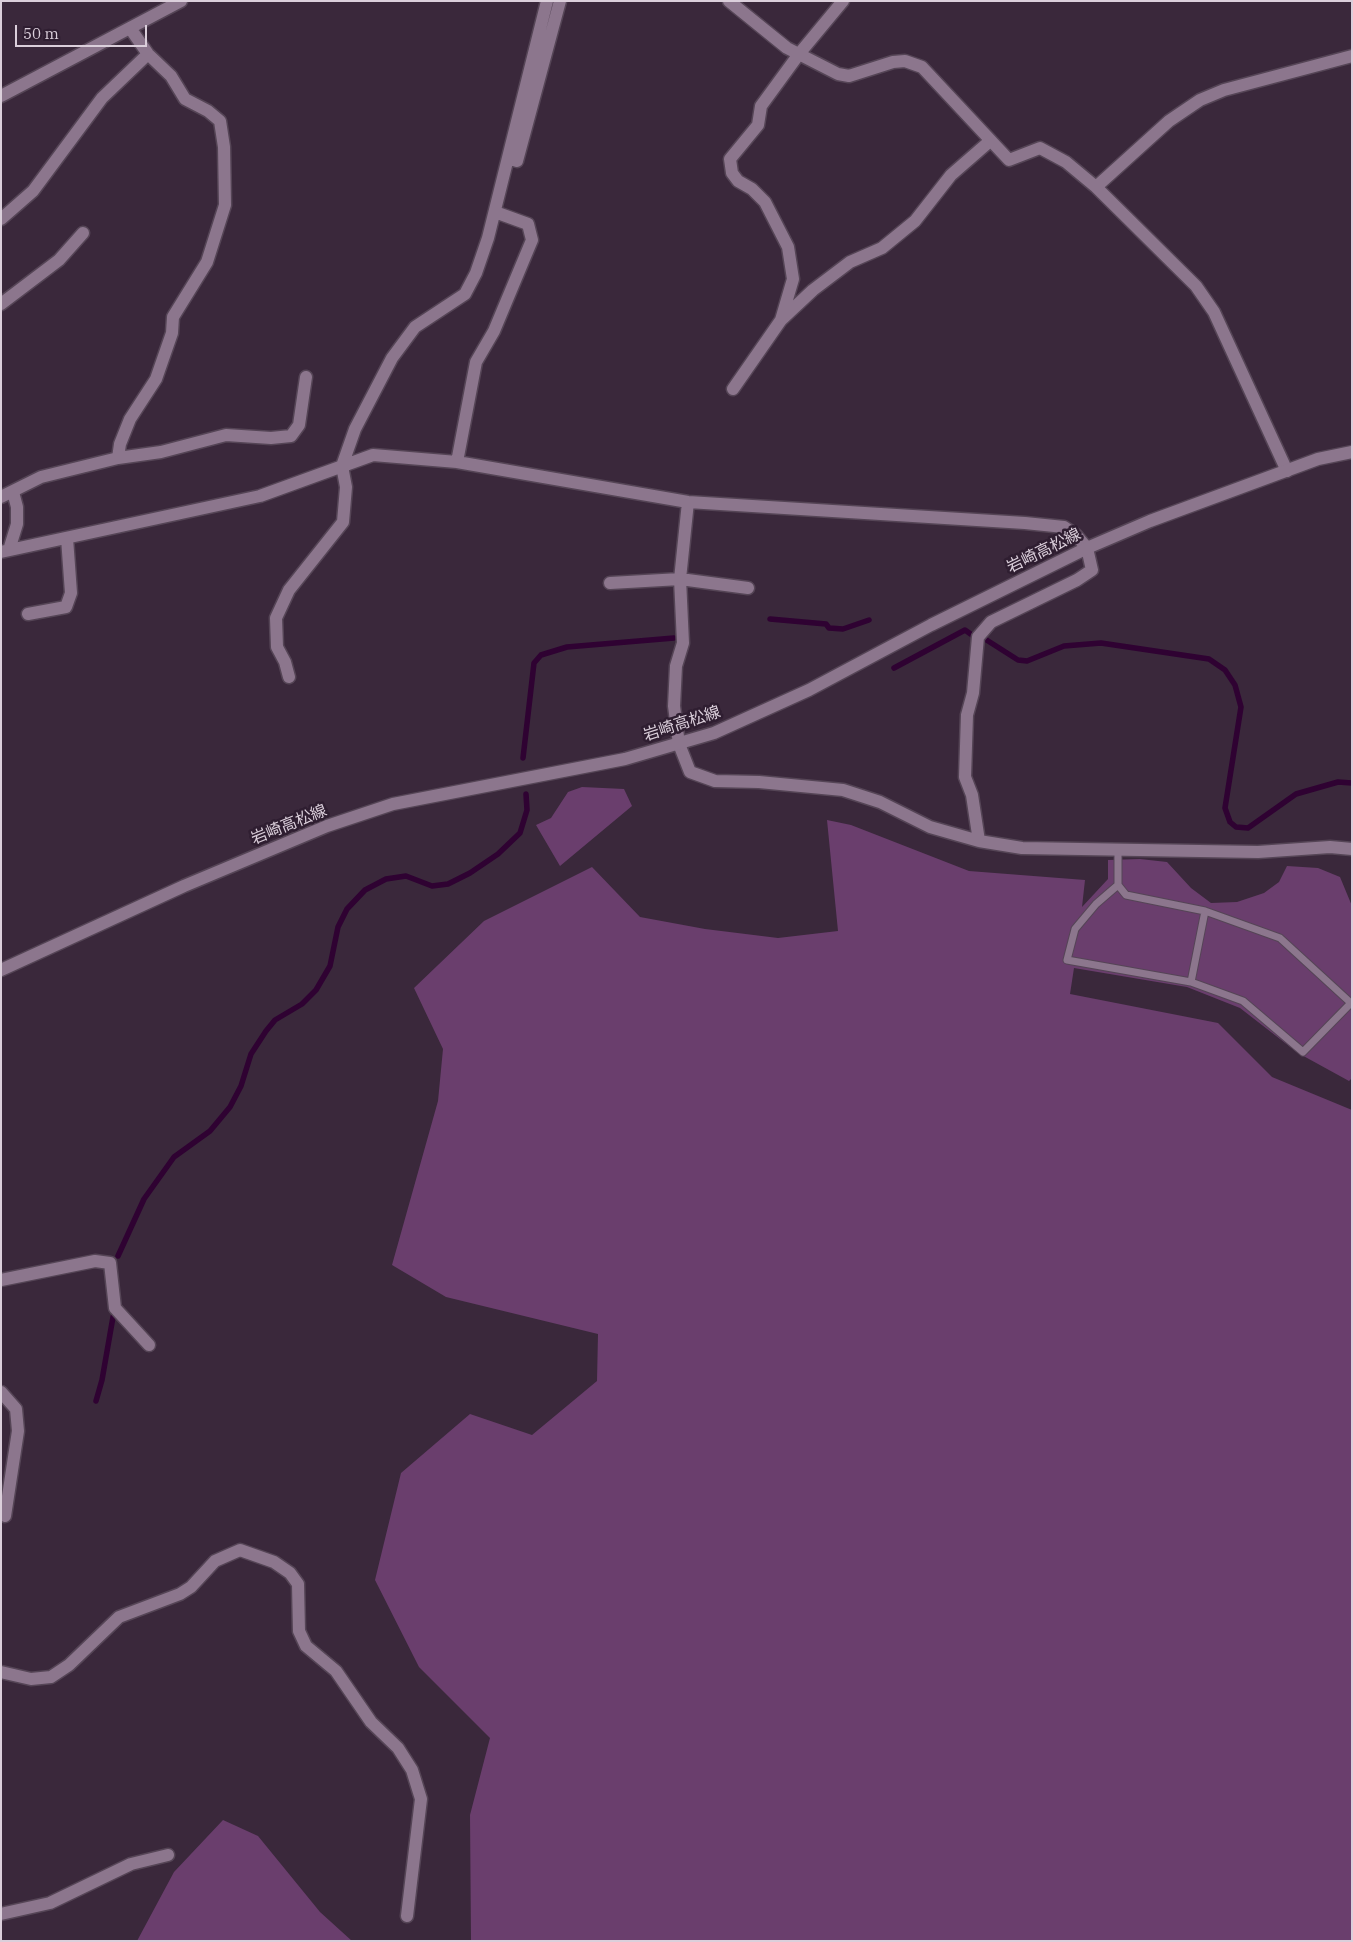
<!DOCTYPE html>
<meta charset="utf-8">
<style>
body{margin:0}
#map{position:relative;width:1353px;height:1942px;overflow:hidden;background:#3a283b;font-family:"IBM Plex Serif",serif}
canvas{display:block}
.frame{position:absolute;inset:0;border:2px solid #dbcfdb;pointer-events:none}
.scale{position:absolute;left:15px;top:25px;width:132px;height:22px;box-sizing:border-box;border:2px solid #dbcfdb;border-top:0;padding-left:6px;font-size:15px;line-height:18px;white-space:nowrap;color:#dbcfdb;-webkit-text-stroke:4px #2f1e31;paint-order:stroke}
</style>
<div id="map">
<canvas width="1353" height="1942"></canvas>
<div class="frame"></div>
<div class="scale">50 m</div>
</div>
<script>
const ctx = document.querySelector('canvas').getContext('2d');
ctx.lineJoin = 'round';
function fill(path, color) { ctx.fillStyle = color; ctx.fill(path, 'evenodd'); }
const toPath = rows => new Path2D(rows.map(r => 'M' + r).join(''));
function strokePath(path, color, width, dash) { ctx.strokeStyle = color; ctx.lineWidth = width; ctx.lineCap = dash ? 'butt' : 'round'; ctx.setLineDash(dash || []); ctx.stroke(path); }
function write(font, color, halo, rows, align = 'center') {
  ctx.font = font + ' "IBM Plex Serif","Noto Sans JP",serif'; ctx.lineWidth = 5; ctx.setLineDash([]); ctx.textBaseline = 'middle'; ctx.strokeStyle = halo; ctx.fillStyle = color; for (const [text, x, y, turn = 0] of rows) {
    ctx.save(); ctx.translate(x, y); ctx.rotate((+turn || 0) * Math.PI / 180); ctx.textAlign = isNaN(turn) ? turn : align; if (halo) ctx.strokeText(text, 0, 0); ctx.fillText(text, 0, 0); ctx.restore();
  }
}
fill(toPath([
 [582,787,624,789,632,806,560,866,536,825,551,818,568,792],
 [827,820,851,825,969,871,1085,880,1082,907,1108,879,1108,860,1140,859,1167,862,1191,888,1211,903,1237,902,1264,893,1279,882,1287,866,1318,868,1340,877,1352,906,1352,1078,1349,1081,1298,1053,1240,1008,1187,987,1074,968,1070,994,1218,1023,1272,1077,1352,1110,1352,1941,471,1941,470,1815,490,1738,419,1667,375,1580,401,1473,470,1414,532,1435,597,1381,598,1334,446,1297,392,1265,438,1101,443,1049,414,988,484,921,592,867,640,917,705,929,778,938,838,931],
 [223,1820,258,1836,320,1912,352,1941,137,1941,174,1872]
]), '#6a3e6d');
strokePath(toPath([
 [770,619,826,624,829,628,843,629,869,620],
 [985,639,1018,660,1027,661,1064,646,1101,643,1209,659,1225,670,1235,685,1241,707,1225,808,1230,822,1236,827,1248,828,1296,794,1338,782,1352,783],
 [894,668,965,630,972,635],
 [523,758,534,663,541,655,567,647,674,638],
 [118,1256,144,1199,174,1157,210,1131,230,1107,241,1086,251,1054,266,1031,275,1020,302,1004,316,990,330,966,338,927,347,909,365,890,386,879,406,876,432,886,448,884,470,873,498,854,520,833,527,810,526,794],
 [96,1401,102,1380,113,1317]
]), '#2f0232', 5.5);
const lane = toPath([
 [1118,848,1118,885,1126,895,1205,911,1280,938,1352,1004],
 [1118,885,1096,904,1075,929,1067,960,1191,982,1243,1001,1303,1052,1351,1003],
 [1191,982,1205,911]
]);
const street = toPath([
 [729,1,787,48,838,74,849,76,893,62,905,61,922,67,1009,160,1040,148,1066,162,1096,187,1196,286,1214,312,1287,471],
 [1,96,181,1],
 [508,158,517,161,560,1],
 [1096,187,1169,121,1200,100,1224,90,1352,56],
 [1,219,33,191,102,98,148,54],
 [1,304,59,260,83,233],
 [781,320,793,279,788,247,765,202,752,189,738,181,732,173,730,159,758,125,761,106,799,54,843,1],
 [733,389,781,320,813,290,850,262,882,248,915,221,951,175,990,141],
 [118,458,120,444,130,419,156,379,172,333,173,317,207,262,225,205,224,147,220,121,208,111,185,99,171,76,148,54,130,28],
 [457,462,476,362,494,331,532,240,528,224,495,212],
 [1,497,41,477,118,458,161,452,226,435,271,438,291,436,299,425,306,377],
 [688,502,680,579,683,643,676,666,674,706,679,744,690,772,715,781,759,782,843,790,880,802,930,827,979,841,1022,848,1258,852,1330,847,1352,849],
 [9,550,17,524,17,507,13,492],
 [1,552,260,496,373,455,457,462,688,502,1025,523,1064,527,1076,535,1087,548,1092,570,1077,580,991,622,978,637,973,693,967,715,965,777,972,795,979,841],
 [610,583,680,579,748,588],
 [28,614,66,607,71,593,67,538],
 [289,677,285,662,277,647,276,618,289,590,343,522,346,487,342,466,355,429,392,358,415,327,465,294,476,273,488,238,547,1],
 [1,1280,95,1261,110,1263,115,1308,149,1345],
 [1,1392,16,1409,18,1431,5,1516],
 [1,1672,31,1679,51,1677,69,1665,119,1617,180,1594,191,1587,215,1561,240,1550,274,1562,290,1573,298,1584,299,1631,306,1646,336,1671,371,1722,398,1748,412,1770,421,1799,407,1916],
 [1,1914,50,1903,131,1864,168,1855]
]);
const secondary = toPath([
 [1,970,184,886,327,826,393,804,625,759,714,733,809,690,931,625,1087,548,1150,521,1318,459,1352,452]
]);
strokePath(lane, '#554556', 9);
strokePath(street, '#554556', 15);
strokePath(secondary, '#554556', 15);
strokePath(lane, '#8c768d', 7);
strokePath(street, '#8c768d', 12);
strokePath(secondary, '#8c768d', 12);
write('16px', '#dbcfdb', '#2f1e31', [
 ["岩崎高松線",1044,551,-26],
 ["岩崎高松線",682,724,-18],
 ["岩崎高松線",289,825,-22]
]);
</script>
